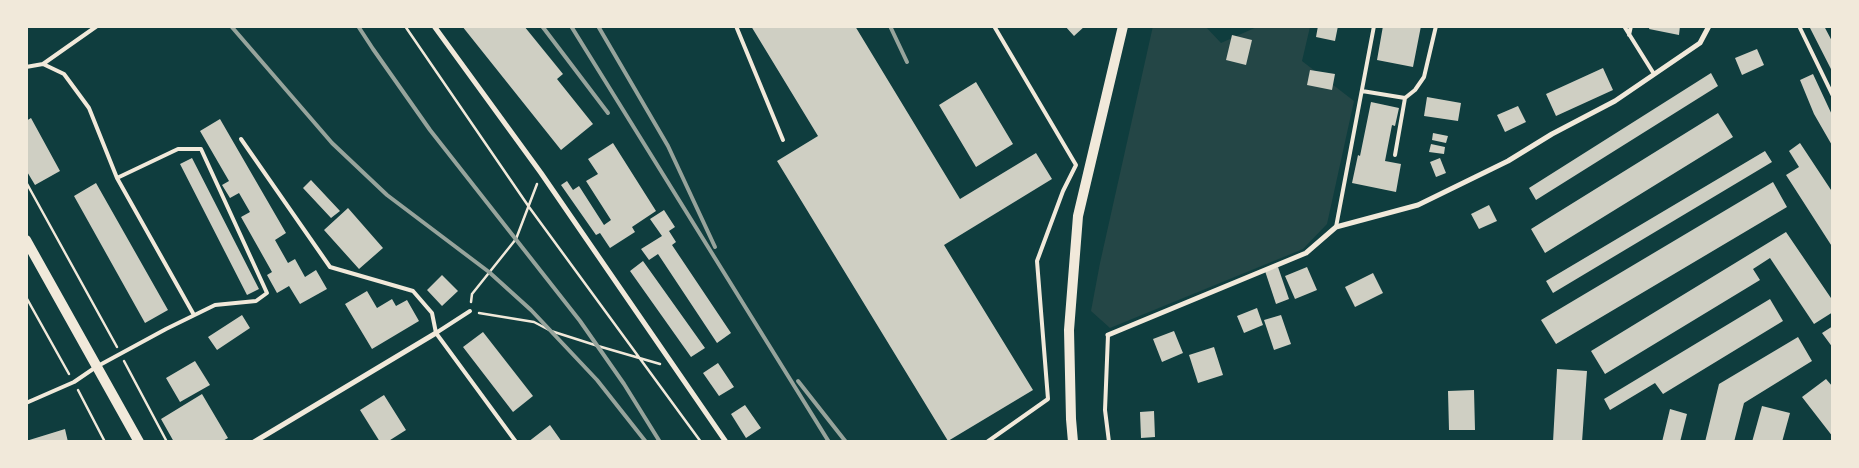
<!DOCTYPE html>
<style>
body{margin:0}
#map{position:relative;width:1859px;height:468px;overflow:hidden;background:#0f3d3e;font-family:"Golos Text",sans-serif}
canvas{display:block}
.frame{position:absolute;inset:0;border:28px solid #f1e9da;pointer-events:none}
</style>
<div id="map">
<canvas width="1859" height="468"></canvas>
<div class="frame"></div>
</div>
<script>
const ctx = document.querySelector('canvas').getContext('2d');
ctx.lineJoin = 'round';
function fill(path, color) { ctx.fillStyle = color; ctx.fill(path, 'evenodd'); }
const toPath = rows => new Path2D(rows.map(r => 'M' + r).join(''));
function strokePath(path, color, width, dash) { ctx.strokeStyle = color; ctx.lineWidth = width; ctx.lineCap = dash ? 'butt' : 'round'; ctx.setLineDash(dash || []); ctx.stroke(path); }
fill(toPath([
 [1153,26,1205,26,1221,43,1259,26,1310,27,1302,61,1354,101,1327,224,1303,249,1110,328,1091,311,1100,263]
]), '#244646');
fill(toPath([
 [462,26,524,26,563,74,557,79,593,124,561,150],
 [751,26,855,26,960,199,1036,153,1052,179,944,245,1033,390,948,441,777,161,818,136],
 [1065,26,1085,26,1074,36],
 [1318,26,1338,26,1335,41,1316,37],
 [1383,26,1421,26,1413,67,1377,60],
 [1650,26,1680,26,1679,35,1649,29],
 [1809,26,1824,26,1833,43,1833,73],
 [1232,35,1252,40,1246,65,1226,60],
 [1757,49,1764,65,1742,75,1735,58],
 [1603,68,1613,90,1556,116,1546,94],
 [1310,70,1335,74,1332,90,1307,85],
 [1711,73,1718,86,1536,200,1529,188],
 [1813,74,1833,117,1833,147,1814,114,1800,80],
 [976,82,1013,144,976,167,939,105],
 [1427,97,1461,103,1458,121,1424,116],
 [1371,102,1399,108,1395,126,1392,125,1385,161,1401,164,1396,192,1352,183,1358,155,1360,156],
 [1518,106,1526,122,1505,132,1497,115],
 [1718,113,1733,137,1545,253,1531,229],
 [31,118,60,171,35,185,26,170,26,121],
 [220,119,286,233,275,240,288,263,295,259,305,277,316,270,327,289,300,304,289,286,277,293,267,275,272,272,241,217,250,212,239,193,230,198,222,185,229,181,200,131],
 [1433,133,1448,136,1446,143,1432,140],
 [613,143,656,211,632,227,635,232,610,248,600,233,596,235,561,185,567,181,573,190,579,186,604,225,611,220,586,181,598,174,588,159],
 [1800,143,1833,193,1833,248,1786,175,1799,167,1789,151],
 [1431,144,1445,147,1444,154,1429,152],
 [1765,151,1772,162,1553,293,1546,281],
 [192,158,259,289,247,295,180,164],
 [1440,158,1446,173,1436,177,1430,162],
 [311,180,340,211,331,218,303,188],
 [1773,182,1787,207,1556,344,1541,320],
 [96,183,168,310,145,323,74,196],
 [1489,205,1497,221,1479,229,1471,214],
 [348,208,383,248,359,269,324,230],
 [664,210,675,227,669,231,676,242,672,245,731,333,717,343,658,254,649,260,641,249,662,236,650,219],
 [1786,232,1833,301,1833,312,1814,324,1770,258,1753,269,1760,280,1605,374,1591,351],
 [643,261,705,348,691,357,630,271],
 [1278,267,1289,299,1276,304,1265,271],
 [1307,267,1317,290,1295,299,1285,276],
 [1373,273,1383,293,1355,307,1345,287],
 [442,275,458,291,442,306,427,290],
 [367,291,377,308,392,299,396,306,407,300,419,321,372,349,345,304],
 [1770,299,1783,321,1663,394,1655,383,1610,410,1604,399],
 [1257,308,1263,325,1244,333,1237,316],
 [242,315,250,328,217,350,208,337],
 [1281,315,1291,344,1274,350,1264,320],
 [1833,326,1833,348,1822,333],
 [1174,331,1183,353,1162,362,1153,339],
 [483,332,533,396,513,412,463,347],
 [1798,337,1812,361,1744,403,1734,442,1705,442,1719,384],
 [1214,347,1223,375,1198,383,1189,355],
 [195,361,210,385,180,402,166,378],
 [718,363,734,387,719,396,703,373],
 [1557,369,1587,371,1582,442,1553,442],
 [1826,379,1833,387,1833,437,1802,397],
 [1474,390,1475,430,1449,430,1448,391],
 [202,394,228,438,221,442,174,442,161,419],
 [384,395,406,430,387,442,380,442,360,410],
 [745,405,761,428,746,438,731,414],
 [1762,406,1790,413,1782,442,1752,442],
 [1670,409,1687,414,1680,442,1662,442],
 [1154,411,1155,437,1141,438,1140,412],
 [550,425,562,442,528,442],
 [65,429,68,442,26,442,26,441]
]), '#cfcfc3');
strokePath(toPath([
 [405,26,529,207,701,442],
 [26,182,117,347],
 [26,297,69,374],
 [471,302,472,294,516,239,537,184],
 [479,313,534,322,551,331,598,346,660,364],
 [124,361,167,442],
 [78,390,105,442]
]), '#f1e9da', 2.5);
strokePath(toPath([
 [736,26,783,140],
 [1624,26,1654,74],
 [1799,26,1833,96],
 [1629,35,1631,26],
 [43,64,97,26],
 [26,67,43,64,64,74,89,108,117,178,194,315],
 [1362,91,1405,98,1415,90,1424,77,1436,26],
 [241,139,330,267,413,291,432,313,436,333,516,442],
 [1395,155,1405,98],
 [1336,227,1374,26],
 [436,333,470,311],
 [1108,335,1105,410,1109,442],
 [26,403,74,382,96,367,166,329,215,305,256,301,267,293,201,149,178,149,117,178],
 [987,442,1048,399,1037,261,1063,191,1076,165,994,26]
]), '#f1e9da', 4);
strokePath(toPath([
 [434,26,541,173,726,442],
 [1108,335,1306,253,1336,227,1418,205,1508,161,1552,134,1615,101,1700,43,1709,26],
 [254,442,436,333]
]), '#f1e9da', 5);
strokePath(toPath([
 [26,240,139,442],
 [1073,442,1071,419,1069,330,1078,216,1123,26]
]), '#f1e9da', 10);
strokePath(toPath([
 [231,26,332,143,387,195,489,272,531,310,597,380,646,442],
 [358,26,373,49,430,130,580,321,624,384,660,442],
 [542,26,608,113],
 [571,26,829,442],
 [598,26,668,146,715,247],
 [890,26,907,62],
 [798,381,846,442]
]), '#97a49c', 4);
</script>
